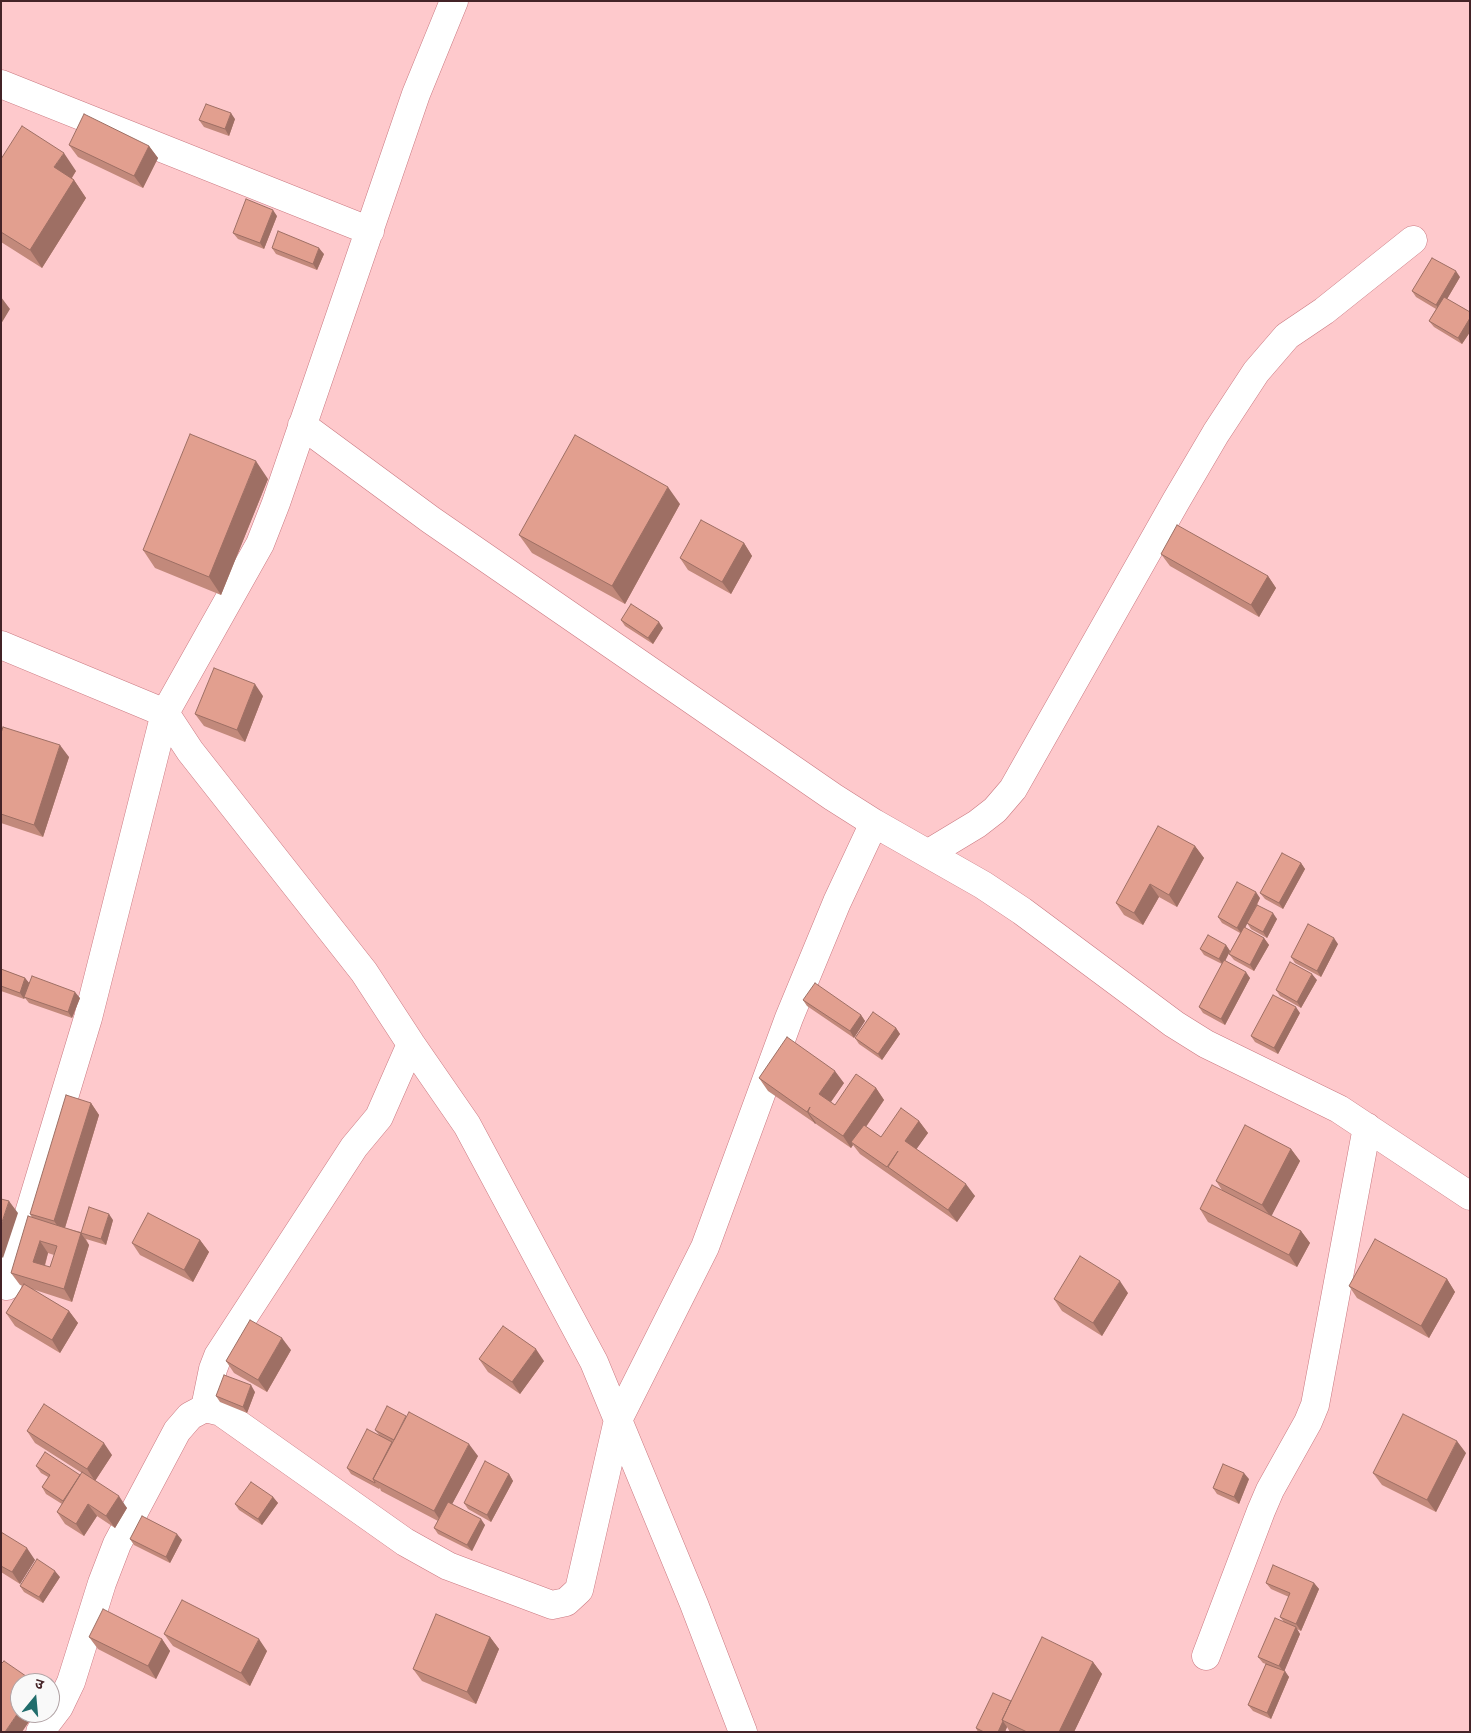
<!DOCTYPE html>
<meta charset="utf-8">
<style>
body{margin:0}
#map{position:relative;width:1471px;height:1733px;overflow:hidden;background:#fec9cc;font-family:Karla,"Noto Sans Devanagari",sans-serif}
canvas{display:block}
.frame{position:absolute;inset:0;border:2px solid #442327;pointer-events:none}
.north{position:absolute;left:10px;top:1673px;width:50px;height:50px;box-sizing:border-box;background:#f9f9f9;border:1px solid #b1a3a5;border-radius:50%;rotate:17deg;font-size:14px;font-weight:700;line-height:20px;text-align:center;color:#442327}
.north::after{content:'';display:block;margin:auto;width:18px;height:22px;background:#216d6c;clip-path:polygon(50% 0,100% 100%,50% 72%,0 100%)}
</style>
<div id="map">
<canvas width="1471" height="1733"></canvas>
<div class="frame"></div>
<div class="north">उ</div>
</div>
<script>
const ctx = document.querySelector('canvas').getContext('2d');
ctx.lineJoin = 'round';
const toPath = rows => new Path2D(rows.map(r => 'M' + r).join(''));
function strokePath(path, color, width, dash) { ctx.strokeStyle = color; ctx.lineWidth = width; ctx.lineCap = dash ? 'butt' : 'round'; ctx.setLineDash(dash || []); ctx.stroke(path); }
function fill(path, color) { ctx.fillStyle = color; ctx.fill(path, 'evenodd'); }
const minor = toPath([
 [1,84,370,231],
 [302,425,431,520,833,797,874,823,983,885,1022,911,1174,1024,1206,1044,1339,1109,1470,1196],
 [1,645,165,713,190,751,364,972,411,1044,467,1125,594,1362,694,1604,743,1732],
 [929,853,977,824,995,810,1013,789,1176,501,1216,433,1256,372,1287,336,1324,311,1413,240],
 [7,1286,88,1018,165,713,260,544,276,503,416,94,454,1],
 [205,1408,213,1369,218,1356,354,1147,379,1117,411,1044],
 [1206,1656,1261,1511,1270,1490,1308,1422,1315,1405,1367,1127],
 [40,1732,59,1707,71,1682,102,1583,117,1544,177,1431,190,1416,205,1408,221,1412,405,1542,448,1566,552,1605,566,1602,579,1590,618,1420,705,1247,789,1018,837,902,874,823]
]);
strokePath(minor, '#ca7981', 29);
strokePath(minor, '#fff', 28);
fill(toPath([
 [235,119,229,136,204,127,199,120],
 [69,145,149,146,158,158,143,188,78,157],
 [1,159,76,171,72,178,74,180,86,198,42,268,1,242],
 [277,216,264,249,238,239,233,233],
 [272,248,324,254,317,270,276,254],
 [1460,277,1447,299,1470,312,1470,332,1462,344,1434,327,1429,321,1436,309,1416,297,1412,291],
 [268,479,221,595,155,568,143,550],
 [680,504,625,604,532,553,519,535],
 [744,543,752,556,731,594,688,570,680,558],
 [1161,554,1268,576,1276,588,1259,617,1170,566],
 [621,620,663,628,653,644,625,626],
 [263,696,245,742,204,726,195,714],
 [1,733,69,757,43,837,1,823],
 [1195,846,1204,858,1177,907,1159,897,1143,925,1124,915,1116,903],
 [1301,863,1305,869,1283,909,1265,899,1260,893],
 [1260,898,1257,905,1277,919,1267,938,1251,929,1247,923,1245,928,1264,938,1269,945,1254,971,1234,960,1229,954,1240,933,1222,923,1218,917],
 [1338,944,1321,977,1295,963,1291,957],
 [1226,945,1230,951,1225,961,1250,978,1225,1025,1203,1013,1199,1007,1222,964,1204,955,1200,949],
 [1,969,25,978,29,983,80,998,72,1018,29,1003,25,998,24,999,1,991],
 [1317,980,1301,1008,1280,996,1276,990],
 [803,1000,861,1015,865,1021,854,1038,807,1006],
 [1300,1013,1278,1054,1255,1042,1251,1036],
 [896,1028,900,1034,882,1060,859,1044,855,1038],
 [759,1078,844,1083,831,1102,835,1105,876,1088,884,1100,866,1127,881,1137,919,1121,928,1133,916,1149,975,1196,957,1222,860,1154,853,1145,851,1148,768,1091],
 [91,1103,99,1115,65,1228,81,1232,113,1220,106,1245,86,1239,89,1245,72,1302,32,1289,69,1311,78,1323,60,1353,15,1326,6,1313,23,1286,20,1285,11,1273,32,1218,30,1214],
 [48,1253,54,1255,50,1267,45,1266],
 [1291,1149,1300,1161,1271,1216,1301,1231,1310,1243,1297,1267,1208,1222,1200,1209,1222,1190,1216,1181],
 [200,1240,209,1252,193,1282,140,1255,132,1243],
 [1447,1279,1455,1292,1429,1338,1357,1298,1349,1286],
 [1128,1293,1102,1336,1062,1311,1054,1299],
 [291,1350,267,1392,234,1373,226,1361],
 [479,1359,544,1361,520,1394,488,1372],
 [255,1392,247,1413,220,1402,216,1396],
 [375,1430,478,1456,452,1504,485,1525,472,1551,438,1534,434,1528,438,1521,381,1491,380,1488,379,1489,351,1474,347,1468,379,1435],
 [27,1431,112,1455,95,1481,127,1508,115,1528,97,1516,84,1536,65,1524,57,1512,62,1504,46,1494,42,1487,48,1477,41,1473,36,1466,80,1475,82,1473,35,1443],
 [1466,1453,1436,1512,1382,1485,1373,1473],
 [509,1474,513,1481,491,1522,468,1509,464,1503],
 [1249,1479,1239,1504,1217,1494,1213,1488],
 [273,1497,278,1503,262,1525,239,1510,235,1504],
 [1,1532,35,1560,20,1584,1,1572],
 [130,1539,182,1540,170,1563,134,1545],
 [60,1577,43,1603,24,1592,20,1586],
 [1266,1583,1314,1583,1319,1589,1301,1631,1297,1629,1300,1634,1284,1671,1289,1677,1271,1719,1253,1711,1248,1705,1266,1664,1263,1663,1258,1657,1284,1622,1280,1617,1289,1597,1271,1589],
 [164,1634,267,1651,250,1686,173,1646],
 [89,1637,162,1639,170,1651,156,1679,98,1649],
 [490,1637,499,1649,476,1704,422,1681,413,1669],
 [1093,1662,1102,1674,1074,1732,1010,1732,1007,1727,1005,1732,978,1732,976,1728,1011,1701]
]), '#c2897b');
fill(toPath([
 [231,113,235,119,229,136,225,129],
 [149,146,158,158,143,188,134,176],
 [64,153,76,171,67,185,54,167],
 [74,180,86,198,42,268,30,250],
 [273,210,277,216,264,249,260,243],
 [319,248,324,254,317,270,313,264],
 [1456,271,1460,277,1440,311,1436,305],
 [1,297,10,309,1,324],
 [1470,318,1470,332,1462,344,1458,338],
 [256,461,268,479,221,595,209,577],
 [668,487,680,504,625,604,612,586],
 [744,543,752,556,731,594,722,582],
 [1268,576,1276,588,1259,617,1251,605],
 [659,622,663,628,653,644,648,638],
 [255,684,263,696,245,742,237,730],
 [60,745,69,757,43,837,34,825],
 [1195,846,1204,858,1177,907,1169,895],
 [1301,863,1305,869,1283,909,1279,903],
 [1150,884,1159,897,1143,925,1134,913],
 [1256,892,1260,898,1242,934,1237,928],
 [1273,913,1277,919,1267,938,1263,932],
 [1264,938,1269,945,1254,971,1250,965],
 [1334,938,1338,944,1321,977,1317,971],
 [1226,945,1230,951,1223,965,1219,959],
 [1246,972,1250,978,1225,1025,1221,1019],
 [1312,974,1317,980,1301,1008,1297,1002],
 [25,978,30,984,24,999,20,993],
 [75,992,80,998,72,1018,68,1012],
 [1296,1007,1300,1013,1278,1054,1274,1048],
 [861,1015,865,1021,854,1038,850,1031],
 [896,1028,900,1034,882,1060,878,1054],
 [835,1071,844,1083,828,1106,819,1094],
 [876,1088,884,1100,854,1144,851,1142,853,1145,851,1148,843,1136],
 [91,1103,99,1115,63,1234,54,1221],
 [810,1107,808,1112,816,1123,815,1124,807,1112],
 [919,1121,928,1133,913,1154,905,1141],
 [1291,1149,1300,1161,1271,1217,1262,1205],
 [966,1184,975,1196,957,1222,948,1210],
 [9,1201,18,1213,3,1258,1,1256,1,1225],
 [109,1214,113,1220,106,1245,101,1239],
 [1301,1231,1310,1243,1297,1267,1289,1255],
 [81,1233,89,1245,72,1302,64,1289],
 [200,1240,209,1252,193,1282,184,1270],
 [40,1241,48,1253,42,1274,33,1262],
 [1447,1279,1455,1292,1429,1338,1421,1326],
 [1120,1281,1128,1293,1102,1336,1093,1323],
 [69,1311,78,1323,60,1353,52,1340],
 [282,1338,291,1350,267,1392,258,1380],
 [536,1349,544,1361,520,1394,512,1382],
 [251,1385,255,1392,247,1413,243,1407],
 [1457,1441,1466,1453,1436,1512,1427,1500],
 [104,1443,112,1455,95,1481,87,1469],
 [469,1444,478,1456,442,1523,434,1511],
 [1244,1473,1249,1479,1239,1504,1234,1497],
 [509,1474,513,1481,491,1522,487,1515],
 [119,1496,127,1508,115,1528,106,1516],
 [273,1497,278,1503,262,1525,258,1519],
 [88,1504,97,1516,84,1536,76,1524],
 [481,1519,485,1525,472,1551,467,1545],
 [177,1534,182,1540,170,1563,166,1557],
 [27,1548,35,1560,20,1584,12,1572],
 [55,1571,60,1577,43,1603,39,1597],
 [1314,1583,1319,1589,1301,1631,1296,1624],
 [1296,1627,1300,1634,1284,1672,1279,1666],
 [490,1637,499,1649,476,1704,467,1692],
 [162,1639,170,1651,156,1679,148,1666],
 [259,1639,267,1651,250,1686,241,1673],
 [1093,1662,1102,1674,1074,1732,1059,1732],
 [1285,1671,1289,1677,1271,1719,1267,1713],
 [20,1710,20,1713,35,1713,22,1732,5,1732],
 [1003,1721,1007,1727,1005,1732,998,1732]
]), '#9e6f64');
const building = toPath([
 [206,104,231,113,225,129,199,120,206,104],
 [84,114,149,146,134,176,69,145,84,114],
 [22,126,64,153,54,167,74,180,30,250,1,232,1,159,22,126],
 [246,199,273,210,260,243,233,233,246,199],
 [278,231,319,248,313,264,272,248,278,231],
 [1432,258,1456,271,1436,305,1412,291,1432,258],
 [1444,297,1470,312,1470,318,1458,338,1429,321,1444,297],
 [190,434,256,461,209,577,143,550,190,434],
 [575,435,668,487,612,586,519,535,575,435],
 [701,520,744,543,722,582,680,558,701,520],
 [1177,525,1268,576,1251,605,1161,554,1177,525],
 [631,604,659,622,648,638,621,620,631,604],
 [214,668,255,684,237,730,195,714,214,668],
 [3,727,60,745,34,825,1,814,1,733,3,727],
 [1158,826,1195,846,1169,895,1150,884,1134,913,1116,903,1158,826],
 [1282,853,1301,863,1279,903,1260,893,1282,853],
 [1237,882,1256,892,1237,928,1218,917,1237,882],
 [1257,905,1273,913,1263,932,1247,923,1257,905],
 [1308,924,1334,938,1317,971,1291,957,1308,924],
 [1244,927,1264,938,1250,965,1229,954,1244,927],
 [1208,935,1226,945,1219,959,1200,949,1208,935],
 [1224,960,1246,972,1221,1019,1199,1007,1224,960],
 [1290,962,1312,974,1297,1002,1276,990,1290,962],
 [1,969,25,978,20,993,1,986,1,969],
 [32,976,75,992,68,1012,24,997,32,976],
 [815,983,861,1015,850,1031,803,1000,815,983],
 [1273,995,1296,1007,1274,1048,1251,1036,1273,995],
 [873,1012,896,1028,878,1054,855,1038,873,1012],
 [787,1037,835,1071,819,1094,835,1105,856,1074,876,1088,843,1136,808,1112,810,1107,807,1112,759,1078,787,1037],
 [66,1095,91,1103,54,1221,30,1214,66,1095],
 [901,1108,919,1121,905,1141,966,1184,948,1210,888,1167,898,1151,887,1167,851,1142,864,1125,881,1137,901,1108],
 [1245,1125,1291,1149,1262,1205,1216,1181,1245,1125],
 [1212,1185,1301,1231,1289,1255,1200,1209,1212,1185],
 [1,1199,9,1201,1,1225,1,1199],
 [89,1207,109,1214,101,1239,81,1233,89,1207],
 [148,1213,200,1240,184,1270,132,1243,148,1213],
 [28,1216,81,1233,64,1289,11,1273,28,1216],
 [40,1241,57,1246,50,1267,33,1262,40,1241],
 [1375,1239,1447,1279,1421,1326,1349,1286,1375,1239],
 [1080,1256,1120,1281,1093,1323,1054,1299,1080,1256],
 [24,1284,69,1311,52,1340,6,1313,24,1284],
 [250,1320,282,1338,258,1380,226,1361,250,1320],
 [503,1326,536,1349,512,1382,479,1359,503,1326],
 [224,1375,251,1385,243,1407,216,1396,224,1375],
 [44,1404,104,1443,87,1469,27,1431,44,1404],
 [387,1406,406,1416,394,1440,375,1430,387,1406],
 [409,1412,469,1444,434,1511,373,1479,409,1412],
 [1403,1414,1457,1441,1427,1500,1373,1473,1403,1414],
 [367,1429,392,1442,373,1479,375,1482,375,1483,347,1468,367,1429],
 [45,1452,80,1475,63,1501,42,1487,50,1475,36,1466,45,1452],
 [485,1461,509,1474,487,1515,464,1503,485,1461],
 [1223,1464,1244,1473,1234,1497,1213,1488,1223,1464],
 [82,1472,119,1496,106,1516,88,1504,76,1524,57,1512,82,1472],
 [251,1482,273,1497,258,1519,235,1504,251,1482],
 [448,1502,481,1519,467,1545,434,1528,448,1502],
 [142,1516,177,1534,166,1557,130,1539,142,1516],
 [1,1532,27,1548,12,1572,1,1566,1,1532],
 [37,1559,55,1571,39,1597,20,1586,37,1559],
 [1273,1565,1314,1583,1296,1624,1280,1617,1290,1593,1266,1583,1273,1565],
 [182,1600,259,1639,241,1673,164,1634,182,1600],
 [103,1609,162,1639,148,1666,89,1637,103,1609],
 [436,1614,490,1637,467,1692,413,1669,436,1614],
 [1275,1618,1296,1627,1279,1666,1258,1657,1275,1618],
 [1042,1637,1093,1662,1059,1732,1027,1732,1002,1720,1042,1637],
 [4,1661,36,1683,20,1683,20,1710,5,1732,1,1732,1,1664,4,1661],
 [1266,1664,1285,1671,1267,1713,1248,1705,1266,1664],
 [993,1693,1011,1701,1002,1720,1003,1721,998,1732,984,1732,976,1728,993,1693]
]);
fill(building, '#e29f8f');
strokePath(building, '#9e6f64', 1);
</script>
